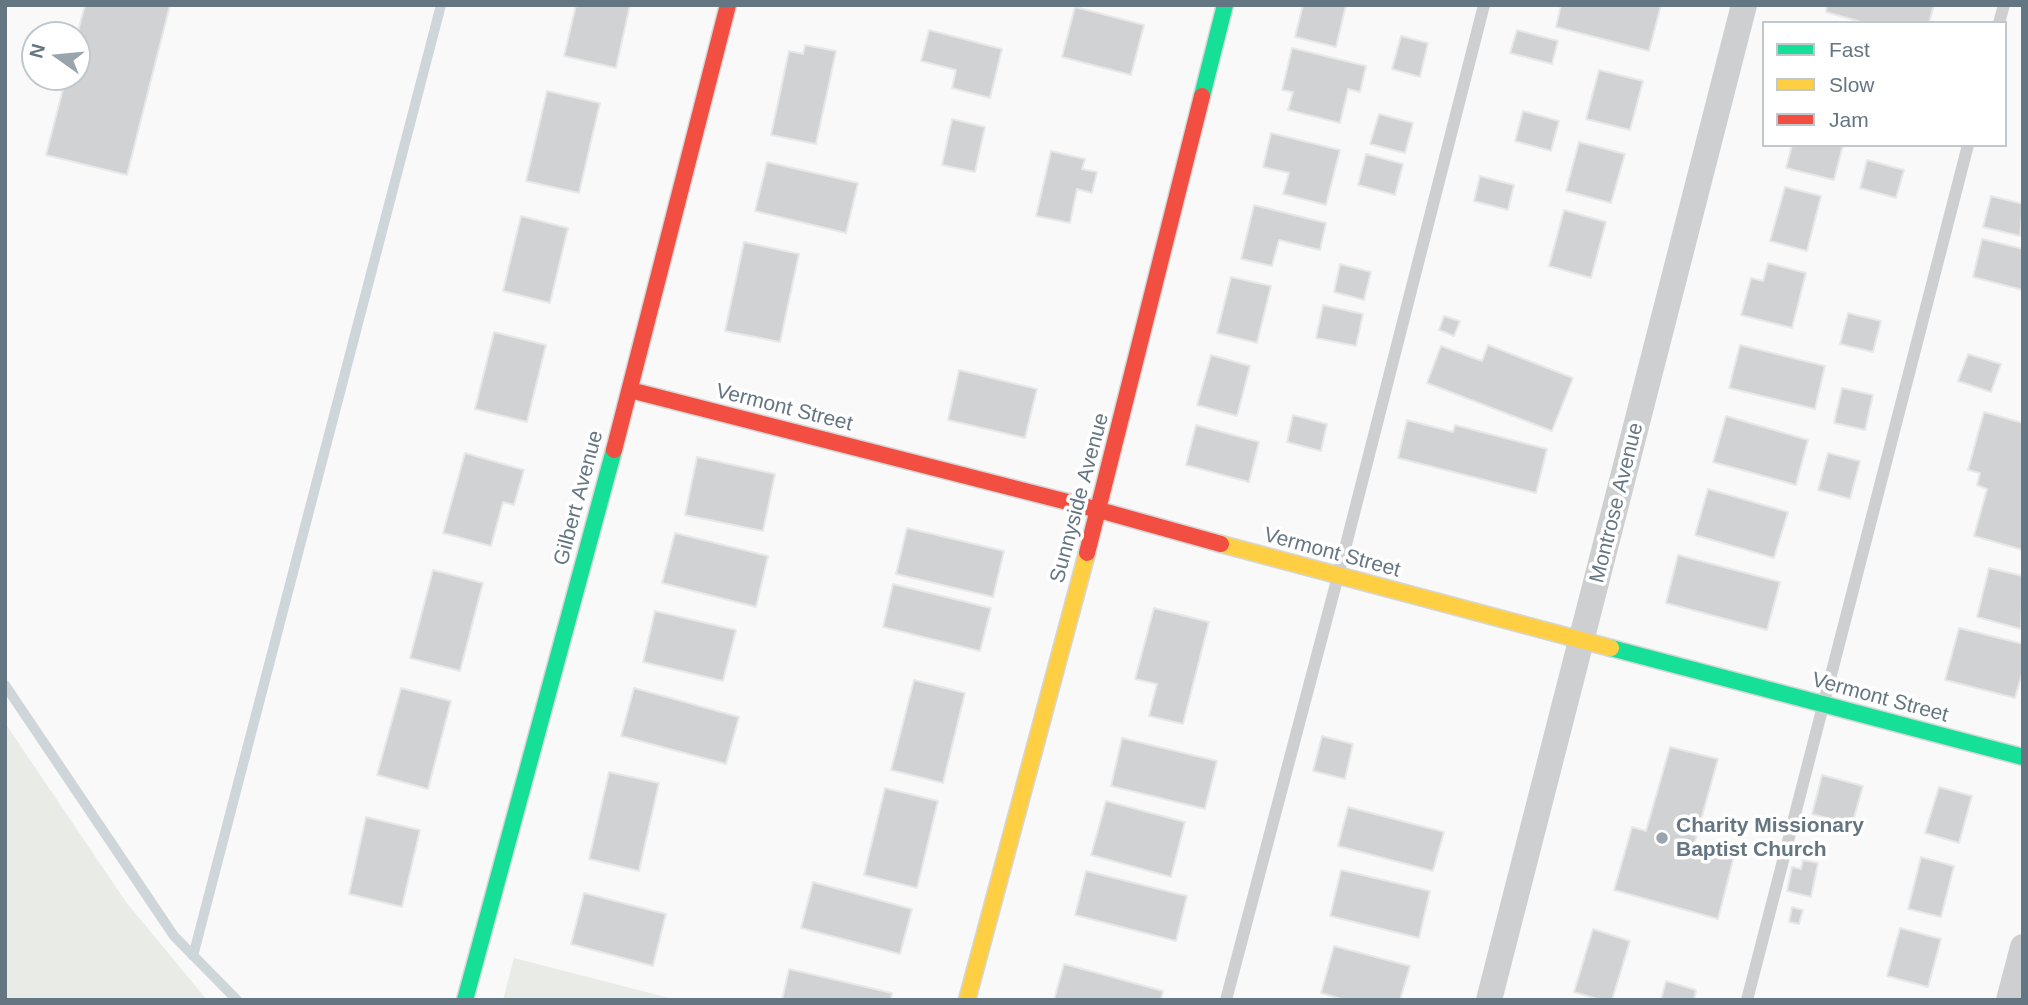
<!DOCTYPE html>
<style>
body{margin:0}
#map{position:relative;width:2028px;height:1005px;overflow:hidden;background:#f9f9f9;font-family:Arial,sans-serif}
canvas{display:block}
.frame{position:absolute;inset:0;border:7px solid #657683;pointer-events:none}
.legend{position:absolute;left:1762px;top:21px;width:245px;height:126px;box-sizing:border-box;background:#fff;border:2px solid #c1c8cd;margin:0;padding:9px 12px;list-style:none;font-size:21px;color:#657683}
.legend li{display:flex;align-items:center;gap:14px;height:35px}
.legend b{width:35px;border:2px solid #c1c8cd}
.north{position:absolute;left:21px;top:21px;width:70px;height:70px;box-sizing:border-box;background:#fff;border:2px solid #c1c8cd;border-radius:50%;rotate:285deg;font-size:19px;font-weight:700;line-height:28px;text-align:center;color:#657683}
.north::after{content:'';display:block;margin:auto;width:24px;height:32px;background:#99a4ac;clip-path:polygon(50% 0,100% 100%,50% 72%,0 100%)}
</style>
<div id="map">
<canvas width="2028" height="1005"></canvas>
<div class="frame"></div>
<ul class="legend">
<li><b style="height:9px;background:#16e098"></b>Fast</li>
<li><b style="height:9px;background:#ffcf43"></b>Slow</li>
<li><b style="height:9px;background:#f24e42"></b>Jam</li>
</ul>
<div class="north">N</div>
</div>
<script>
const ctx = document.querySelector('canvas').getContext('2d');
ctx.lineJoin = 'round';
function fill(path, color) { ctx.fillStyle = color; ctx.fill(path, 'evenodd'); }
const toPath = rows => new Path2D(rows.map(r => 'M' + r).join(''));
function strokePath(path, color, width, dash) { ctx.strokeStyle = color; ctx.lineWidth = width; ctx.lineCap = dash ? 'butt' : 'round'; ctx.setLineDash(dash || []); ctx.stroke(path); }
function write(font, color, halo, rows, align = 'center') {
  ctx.font = font + ' Arial,sans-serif'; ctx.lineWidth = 7; ctx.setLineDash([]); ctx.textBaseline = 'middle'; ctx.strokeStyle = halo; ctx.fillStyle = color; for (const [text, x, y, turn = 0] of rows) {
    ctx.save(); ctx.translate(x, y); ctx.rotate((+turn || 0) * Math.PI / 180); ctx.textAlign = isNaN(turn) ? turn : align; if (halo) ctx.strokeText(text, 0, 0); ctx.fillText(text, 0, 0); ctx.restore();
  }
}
fill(toPath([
 [5,723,126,902,207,1000,5,1000],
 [514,958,677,1000,503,1000]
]), '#e8ebe6');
strokePath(toPath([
 [5,685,174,936,237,1000],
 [193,956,441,5]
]), '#ced6d9', 10);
const building = toPath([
 [85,5,170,5,127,175,46,155,66,77,77,77,77,35,85,5],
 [576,5,630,5,616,68,564,56,576,5],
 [1303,5,1346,5,1336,47,1295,37,1303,5],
 [1561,5,1661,5,1649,51,1556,27,1561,5],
 [1827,5,1934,5,1929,23,1865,23,1826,12,1827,5],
 [1075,7,1144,25,1131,75,1062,57,1075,7],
 [929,30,1002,49,990,98,952,88,956,70,921,61,929,30],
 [1517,30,1558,41,1552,64,1510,53,1517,30],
 [1401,36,1428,43,1420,77,1392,69,1401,36],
 [805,45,836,51,816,144,771,135,789,51,803,54,805,45],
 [1292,48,1366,66,1360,92,1348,89,1340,123,1288,110,1293,92,1282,90,1292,48],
 [1599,70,1643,81,1630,130,1586,119,1599,70],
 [547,91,600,103,579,193,526,181,547,91],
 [1523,111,1559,121,1551,151,1515,141,1523,111],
 [1379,114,1413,123,1405,153,1370,144,1379,114],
 [952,119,985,127,975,172,942,165,952,119],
 [1271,133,1340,150,1326,205,1283,194,1289,173,1263,167,1271,133],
 [1579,142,1625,154,1611,203,1566,191,1579,142],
 [1792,145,1843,145,1834,180,1786,168,1792,145],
 [1051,151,1085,159,1082,169,1097,172,1092,193,1077,189,1070,223,1036,216,1051,151],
 [1366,154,1403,164,1395,195,1358,185,1366,154],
 [1867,160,1904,170,1896,198,1860,188,1867,160],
 [767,162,858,183,846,233,755,211,767,162],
 [1480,176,1514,185,1508,210,1474,201,1480,176],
 [1785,187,1821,196,1807,251,1770,241,1785,187],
 [1991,196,2023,204,2020,236,1983,227,1991,196],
 [1254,205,1326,223,1320,250,1279,240,1272,266,1241,259,1254,205],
 [1564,210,1606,222,1591,278,1549,266,1564,210],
 [521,216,568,228,550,303,503,291,521,216],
 [1982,239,2023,249,2023,290,1973,277,1982,239],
 [744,242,799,254,780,342,725,331,744,242],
 [1768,263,1806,273,1792,328,1741,315,1751,278,1763,281,1768,263],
 [1340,264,1371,272,1364,300,1334,292,1340,264],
 [1231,277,1271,286,1257,343,1217,333,1231,277],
 [1323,305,1363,314,1356,346,1316,338,1323,305],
 [1848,313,1881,321,1873,352,1840,344,1848,313],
 [1444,316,1460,321,1454,336,1439,330,1444,316],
 [494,332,546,345,527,422,475,409,494,332],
 [1488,345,1573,378,1552,431,1427,383,1441,346,1482,361,1488,345],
 [1740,345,1825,366,1815,409,1729,388,1740,345],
 [1968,354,2001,364,1991,392,1958,381,1968,354],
 [1211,355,1250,366,1237,416,1197,405,1211,355],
 [959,370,1037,389,1025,438,948,420,959,370],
 [1842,388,1873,395,1865,430,1834,423,1842,388],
 [1984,412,2023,423,2023,550,1974,536,1987,489,1977,485,1980,473,1968,470,1984,412],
 [1293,415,1327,424,1321,451,1287,442,1293,415],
 [1726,416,1808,440,1796,485,1713,462,1726,416],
 [1407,420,1453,432,1455,425,1547,449,1536,493,1398,458,1407,420],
 [1196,425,1259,442,1249,482,1186,465,1196,425],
 [465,453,524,470,514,505,503,502,491,546,443,533,465,453],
 [1828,453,1860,461,1850,499,1818,490,1828,453],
 [697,457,775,474,763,531,685,515,697,457],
 [1708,489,1788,512,1774,558,1695,535,1708,489],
 [907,528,1004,551,993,597,896,574,907,528],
 [675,533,768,556,756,607,662,583,675,533],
 [1678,555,1780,582,1767,630,1666,603,1678,555],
 [1989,568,2023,576,2021,629,1977,617,1989,568],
 [433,570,483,583,460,671,410,658,433,570],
 [893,584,991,608,980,651,883,627,893,584],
 [1154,608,1209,622,1183,724,1149,716,1157,684,1135,679,1154,608],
 [655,611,736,630,723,681,643,662,655,611],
 [1959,628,2023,644,2023,670,2015,698,1945,680,1959,628],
 [914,680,965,693,943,783,891,770,914,680],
 [401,688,451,701,428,789,377,775,401,688],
 [634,688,739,717,726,764,621,736,634,688],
 [1322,736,1353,744,1345,779,1313,771,1322,736],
 [1122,738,1217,761,1205,809,1111,786,1122,738],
 [1670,747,1718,759,1694,845,1734,856,1718,919,1614,890,1632,827,1646,831,1670,747],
 [609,772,659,783,639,871,589,859,609,772],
 [1822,775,1863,786,1852,825,1812,814,1822,775],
 [1939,787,1972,796,1959,843,1925,833,1939,787],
 [885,788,938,801,917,888,864,875,885,788],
 [1106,801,1185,822,1171,877,1091,855,1106,801],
 [1348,807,1444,832,1433,871,1338,846,1348,807],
 [366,817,420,830,402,907,349,894,366,817],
 [1921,857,1954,866,1941,917,1908,909,1921,857],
 [1803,860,1818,863,1811,897,1787,891,1792,867,1801,869,1803,860],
 [1341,870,1430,891,1419,938,1330,916,1341,870],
 [1086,871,1187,896,1176,941,1075,915,1086,871],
 [813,882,912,909,900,954,801,928,813,882],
 [584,893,666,914,653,966,571,944,584,893],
 [1792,907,1803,910,1799,924,1789,922,1792,907],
 [1900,928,1941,939,1928,987,1887,976,1900,928],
 [1593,929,1630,941,1612,1000,1601,1000,1574,992,1593,929],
 [1334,946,1410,966,1400,1000,1345,1000,1321,993,1334,946],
 [1064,964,1163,991,1161,1000,1054,1000,1064,964],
 [789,969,892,993,891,1000,782,1000,789,969],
 [1666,981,1696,990,1694,1000,1661,1000,1666,981]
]);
fill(building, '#d0d2d3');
strokePath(building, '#e8e8e8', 2);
const fast = toPath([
 [1202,96,1225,5],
 [1611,648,2023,757],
 [465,1000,614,450]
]);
const slow = toPath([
 [1221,544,1611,648],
 [967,1000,1087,553]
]);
const jam = toPath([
 [630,390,1099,510,1221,544],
 [614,450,728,5],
 [1087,553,1202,96]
]);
strokePath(fast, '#d5d6d7', 19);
strokePath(slow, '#d5d6d7', 19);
strokePath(jam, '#d5d6d7', 19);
strokePath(toPath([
 [1999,23,2004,5],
 [1226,1000,1338,576,1484,5],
 [1747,1000,1968,145]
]), '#cecfd0', 12);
strokePath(toPath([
 [1489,1000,1744,5],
 [2009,1000,2023,947]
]), '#cecfd0', 26);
strokePath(fast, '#16e098', 16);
strokePath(slow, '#ffcf43', 16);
strokePath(jam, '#f24e42', 16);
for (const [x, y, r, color] of [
 [1662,838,7,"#99a4ac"]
]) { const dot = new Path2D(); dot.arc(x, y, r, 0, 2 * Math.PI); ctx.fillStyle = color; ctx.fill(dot); strokePath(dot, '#fff', 2.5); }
write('21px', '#657683', '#fff', [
 ["Vermont Street",784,408,14],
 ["Gilbert Avenue",579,498,-75],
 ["Sunnyside Avenue",1080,498,-75],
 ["Montrose Avenue",1617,503,-76],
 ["Vermont Street",1332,553,15],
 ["Vermont Street",1880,698,15]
]);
write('bold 21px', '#657683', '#fff', [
 ["Charity Missionary",1676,826],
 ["Baptist Church",1676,850]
], 'left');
</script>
